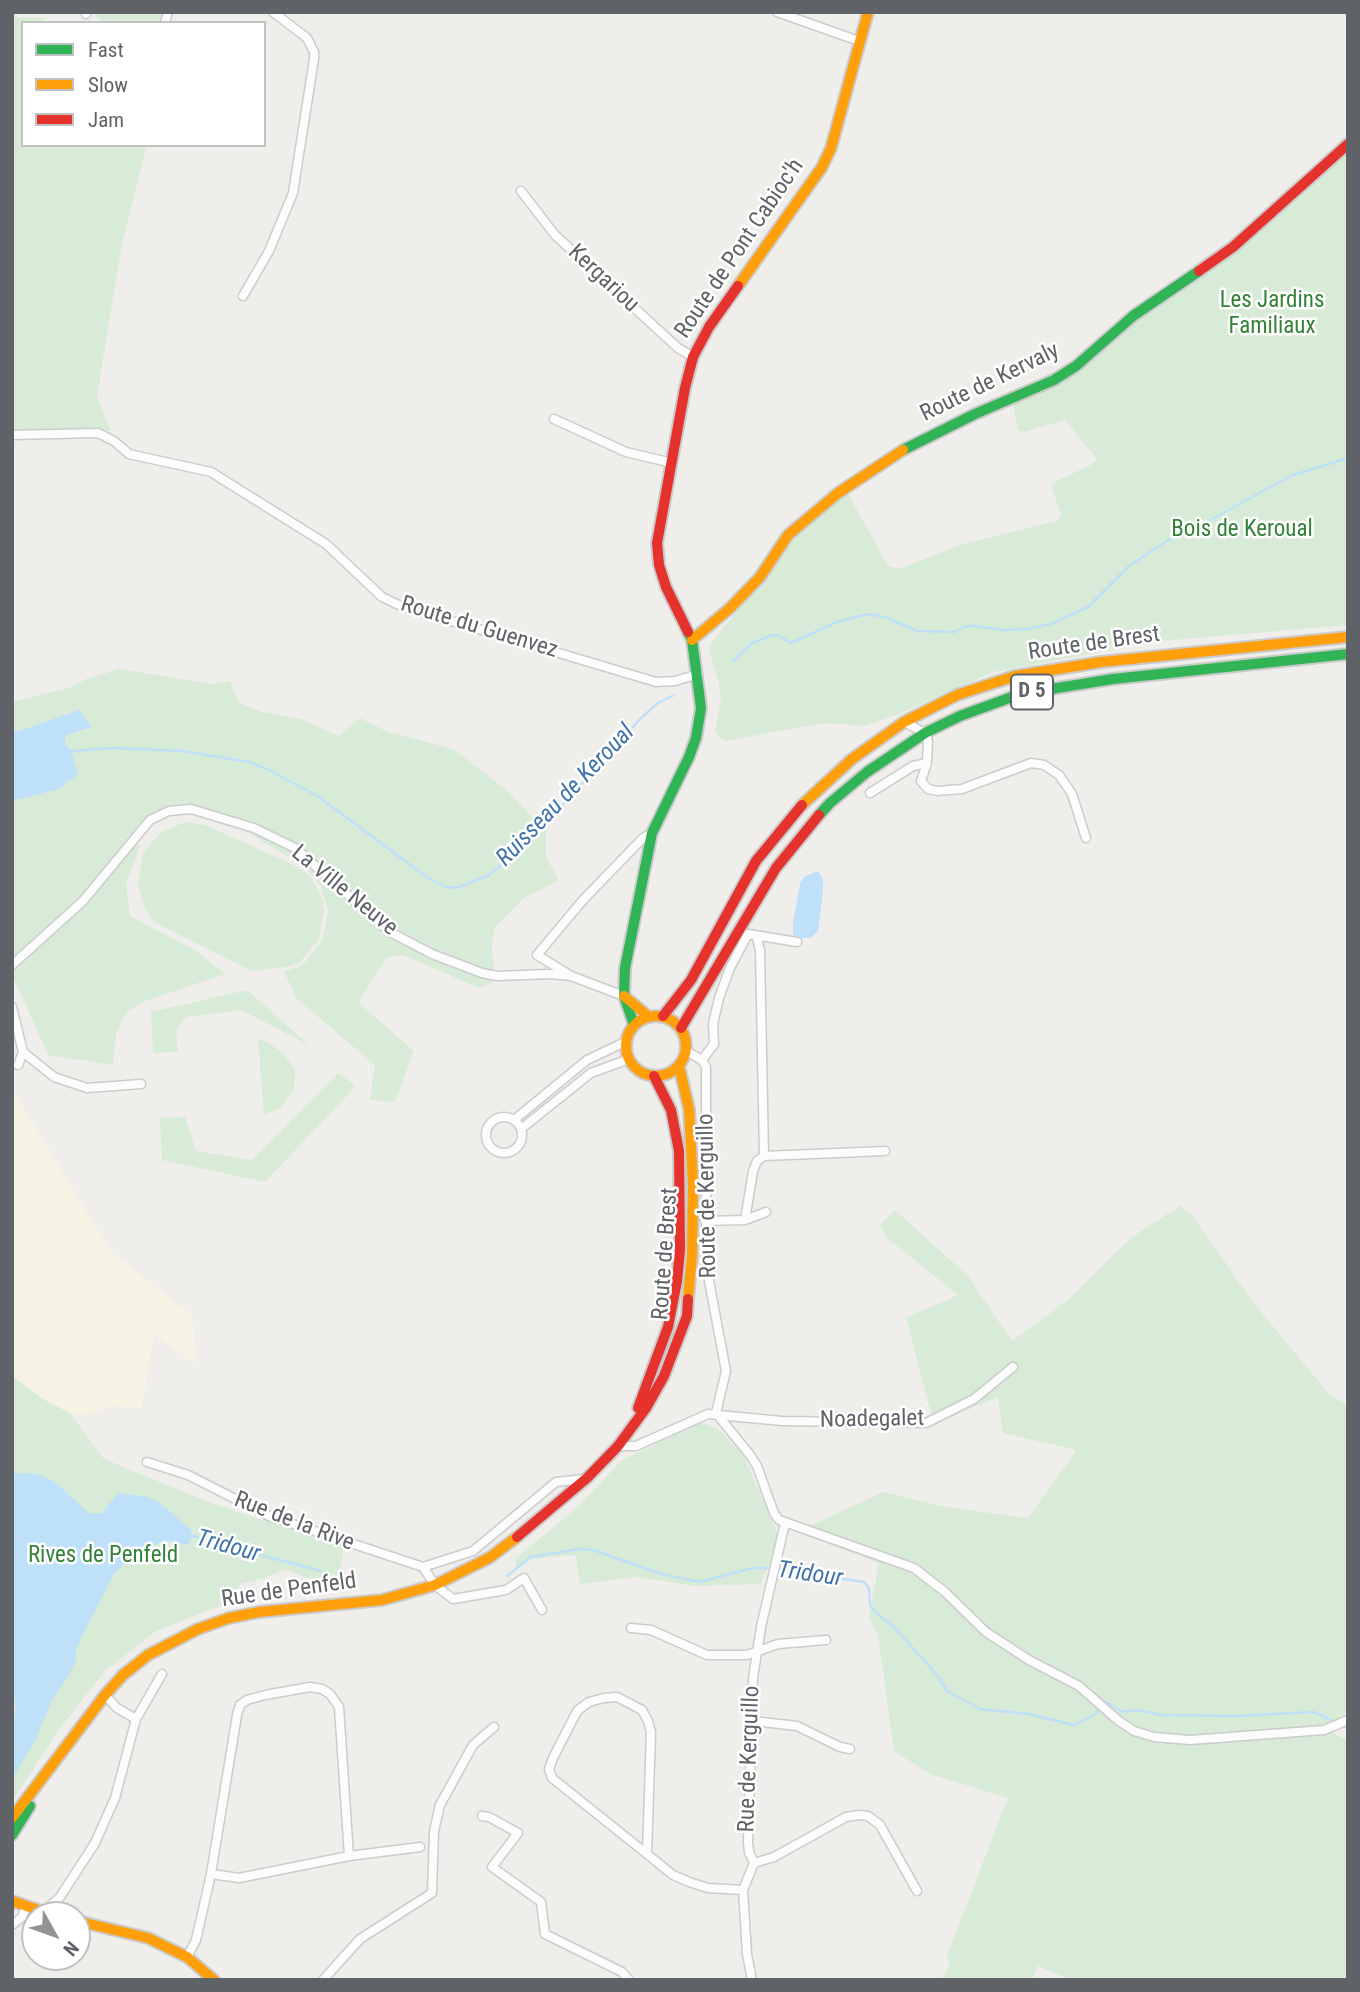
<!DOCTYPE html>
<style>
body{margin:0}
#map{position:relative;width:1360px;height:1992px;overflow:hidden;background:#efeeea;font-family:"Roboto Condensed",sans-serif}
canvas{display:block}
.frame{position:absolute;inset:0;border:14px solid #5f6368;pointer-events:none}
.legend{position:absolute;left:21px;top:21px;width:245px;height:126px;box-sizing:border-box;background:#fff;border:2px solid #bfc1c3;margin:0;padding:9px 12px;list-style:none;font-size:21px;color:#5f6368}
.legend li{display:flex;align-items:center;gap:14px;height:35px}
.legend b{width:35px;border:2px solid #bfc1c3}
.north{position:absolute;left:21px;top:1901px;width:70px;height:70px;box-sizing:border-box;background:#fff;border:2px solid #bfc1c3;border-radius:50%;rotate:130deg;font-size:19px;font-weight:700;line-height:28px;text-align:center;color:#5f6368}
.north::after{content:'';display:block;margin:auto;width:24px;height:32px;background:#919496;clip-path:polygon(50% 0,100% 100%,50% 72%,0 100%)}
</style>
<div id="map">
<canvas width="1360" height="1992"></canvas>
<div class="frame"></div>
<ul class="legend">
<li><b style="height:9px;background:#30b455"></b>Fast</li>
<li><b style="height:9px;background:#ff9f0a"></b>Slow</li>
<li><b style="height:9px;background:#e5322d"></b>Jam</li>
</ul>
<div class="north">N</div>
</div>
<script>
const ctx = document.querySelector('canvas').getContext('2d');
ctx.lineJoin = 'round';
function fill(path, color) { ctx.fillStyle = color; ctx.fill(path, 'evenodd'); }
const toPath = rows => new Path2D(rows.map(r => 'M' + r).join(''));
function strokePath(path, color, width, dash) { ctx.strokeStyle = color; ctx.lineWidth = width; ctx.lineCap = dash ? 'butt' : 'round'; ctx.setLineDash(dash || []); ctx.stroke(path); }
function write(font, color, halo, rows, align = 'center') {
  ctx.font = font + ' "Roboto Condensed",sans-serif'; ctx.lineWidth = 5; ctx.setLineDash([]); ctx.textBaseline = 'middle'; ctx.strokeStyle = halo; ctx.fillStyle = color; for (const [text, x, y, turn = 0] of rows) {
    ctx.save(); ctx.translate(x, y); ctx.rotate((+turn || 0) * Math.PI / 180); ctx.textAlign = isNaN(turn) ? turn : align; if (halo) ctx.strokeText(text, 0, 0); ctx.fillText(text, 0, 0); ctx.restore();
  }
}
fill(toPath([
 [12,1089,111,1252,192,1315,196,1365,154,1334,142,1408,110,1406,87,1415,70,1413,43,1399,12,1376]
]), '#f7f3e4');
fill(toPath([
 [92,12,170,12,167,23,103,23],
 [12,17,44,18,44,23,23,23,23,145,147,145,121,249,97,396,111,431,12,430],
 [1348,152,1348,625,1161,641,993,672,894,716,865,726,824,723,725,741,721,738,715,732,721,699,719,684,709,649,712,642,803,529,847,492,888,566,899,569,963,544,1057,521,1061,514,1051,486,1054,482,1089,466,1097,459,1065,420,1024,432,1018,430,1013,404,1057,385,1087,364,1131,324,1231,253],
 [119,669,212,684,230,681,238,702,261,712,301,719,339,736,360,718,388,732,453,749,504,788,546,831,546,857,559,880,524,898,495,927,492,944,495,981,479,988,403,955,387,958,369,984,359,1003,414,1051,395,1102,370,1100,375,1065,296,998,284,971,302,966,322,940,328,911,321,887,306,868,221,816,191,809,150,820,133,841,140,846,126,884,130,916,198,952,225,974,145,1001,126,1013,116,1034,113,1065,48,1055,16,982,12,979,12,801,59,789,71,751,65,745,65,736,91,728,12,730,12,702,69,688,86,679],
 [185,822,205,825,296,866,312,878,323,901,324,914,319,939,300,962,287,967,252,971,154,922,144,906,138,883,143,853,161,832],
 [247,990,309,1045,241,1010,186,1017,176,1031,178,1052,153,1053,151,1012],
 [258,1040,266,1041,284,1054,295,1071,294,1090,279,1109,264,1115],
 [338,1073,356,1086,265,1182,162,1160,160,1118,185,1117,196,1151,252,1160],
 [1180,1206,1193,1216,1252,1301,1328,1393,1348,1406,1348,1714,1330,1723,1333,1733,1348,1741,1348,1980,1073,1980,1038,1966,1032,1980,941,1980,950,1965,946,1958,1008,1798,930,1774,894,1751,878,1635,869,1617,879,1563,797,1532,883,1492,946,1507,1028,1518,1077,1450,1003,1433,998,1397,934,1424,906,1318,958,1295,887,1238,880,1225,895,1210,967,1275,1012,1341,1069,1299,1132,1237],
 [12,1376,43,1399,70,1413,104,1459,211,1503,344,1547,337,1587,327,1586,285,1569,265,1578,240,1584,233,1601,156,1631,105,1671,60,1728,12,1801],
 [703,1423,720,1430,744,1457,776,1530,778,1542,761,1584,695,1586,637,1577,580,1584,576,1555,532,1559,517,1568,515,1559,578,1507,621,1461,694,1425]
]), '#d8ebd6');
fill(toPath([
 [79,710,92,727,65,736,65,744,71,751,78,774,59,789,12,801,12,730,19,731],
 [818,871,823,879,823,891,818,931,810,938,796,938,793,935,793,923,800,884,804,877],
 [12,1473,38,1474,55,1482,90,1514,102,1513,118,1493,144,1496,159,1502,192,1531,189,1545,169,1541,148,1546,134,1554,114,1574,81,1638,76,1651,76,1660,68,1677,52,1700,35,1741,12,1779,12,1732,16,1708,12,1685]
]), '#bfe0f9');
strokePath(toPath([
 [733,661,751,644,769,636,777,635,791,643,837,622,868,614,885,617,917,631,955,632,963,627,976,626,1002,630,1028,629,1051,624,1088,607,1129,566,1178,534,1205,523,1290,476,1348,458],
 [71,751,112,748,183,751,249,762,267,769,319,797,428,878,446,887,457,888,489,875,532,839,640,719,658,703,674,695],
 [188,1535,213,1541,223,1549,238,1549,321,1571],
 [778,1569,810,1574,823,1572,837,1578,864,1582,869,1588,870,1604,874,1611,895,1628,938,1676,947,1691,980,1709,1029,1714,1074,1725,1094,1715,1102,1707],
 [507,1576,531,1557,580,1549,593,1550,662,1574,699,1582,753,1568,771,1568],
 [1106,1702,1122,1712,1137,1710,1163,1715,1237,1716,1314,1712,1348,1728]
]), '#bfe0f9', 2.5);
const street = toPath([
 [86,12,86,14],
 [777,12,859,41],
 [165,23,168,12],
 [521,191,555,235,678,348,693,357],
 [243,296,269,251,293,193,314,59,314,52,307,38,273,12],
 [554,419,626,452,672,463],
 [12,435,98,433,114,441,129,454,211,472,326,544,382,597,401,606,656,682,675,681,698,674],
 [904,722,925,733,928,741,927,763,921,781,928,789,937,791,962,789,1031,763,1044,765,1059,775,1072,794,1086,838],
 [870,793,913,766,927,763],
 [12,965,83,901,150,820,169,811,191,809,254,828,295,848,390,932,432,954,482,973,497,976,550,974,571,976],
 [624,996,571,976,537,955,583,900,643,838,652,833],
 [12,1007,23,1052,18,1065],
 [686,1051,702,1060],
 [23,1052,54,1077,87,1088,141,1084],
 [702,1060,706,1067,706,1265,726,1371,716,1413],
 [702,1060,714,1044,713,1024,719,998,730,968,748,934,797,942],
 '486 1135a18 18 0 1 1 36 0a18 18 0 1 1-36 0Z',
 [514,1120,587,1060,627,1041],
 [521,1129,591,1073,629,1059],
 [764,1156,885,1151],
 [745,1220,766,1212],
 [705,1221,745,1220,753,1171,757,1161,764,1156,760,950,756,935],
 [716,1413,750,1455,757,1466,774,1513,779,1520,914,1568,945,1592,986,1632,1029,1660,1079,1686,1119,1721,1134,1731,1154,1737,1190,1740,1324,1730,1348,1720],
 [618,1446,636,1446,708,1414,782,1421,926,1423,974,1399,1013,1367],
 [147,1462,188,1475,269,1516,423,1567,435,1585,453,1599,506,1590,524,1578,542,1610],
 [423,1567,473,1551,556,1482,584,1479],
 [631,1628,651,1630,707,1655,747,1655,778,1644,826,1640],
 [105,1695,117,1708,136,1719],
 [753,1721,797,1726,840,1747,850,1749],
 [482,1816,489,1817,518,1833,492,1867,541,1902,545,1934,622,1972,629,1980],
 [647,1854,552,1778,549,1769,553,1758,573,1719,578,1710,589,1702,604,1698,617,1697,642,1710,648,1721,651,1732,647,1854,673,1875,689,1882,708,1888,743,1890],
 [754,1863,774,1857,846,1817,859,1815,868,1816,880,1825,917,1891],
 [211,1874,237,1715,240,1705,247,1700,265,1695,310,1687,322,1689,330,1694,339,1707,349,1856],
 [43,1912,60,1897,95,1843,115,1798,136,1719,162,1674],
 [12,1925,22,1917,26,1907],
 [187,1957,196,1940,211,1874,239,1878,349,1856,420,1847],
 [323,1980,360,1939,432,1893,434,1831,440,1805,473,1745,494,1727],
 [752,1980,747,1954,743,1890,754,1863,749,1852,748,1842,753,1678,761,1627,785,1523]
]);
const fast = toPath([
 [903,450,975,414,1054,380,1076,366,1133,316,1199,271],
 [819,815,830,803,867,772,925,733,960,716,1020,694,1113,679,1348,654],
 [634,1025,624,996,625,968,652,833,689,757,696,738,701,708,692,640,688,632],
 [12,1835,30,1806]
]);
const slow = toPath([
 [738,286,822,167,831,148,868,12],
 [692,640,730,608,760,577,788,535,838,493,903,450],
 [802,805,852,759,904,722,957,695,1015,676,1101,662,1348,637],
 [624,996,649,1017],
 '626 1046a30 30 0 1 1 60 0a30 30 0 1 1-60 0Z',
 [679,1066,689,1109,693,1184,692,1255,688,1299],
 [12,1818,105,1695,123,1675,148,1655,198,1629,229,1618,259,1612,382,1600,435,1585,489,1558,517,1537],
 [12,1901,53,1915],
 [77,1921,148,1938,187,1957,214,1980]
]);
const jam = toPath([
 [1199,271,1233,247,1348,144],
 [688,632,666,587,659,565,657,543,685,388,693,357,709,327,738,286],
 [663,1016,691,980,756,861,802,805],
 [681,1028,776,868,819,815],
 [638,1408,668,1327,677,1281,680,1250,679,1151,671,1110,654,1076],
 [517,1537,587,1478,618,1446,646,1408,664,1376,687,1316,688,1299]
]);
strokePath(street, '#cbcccc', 11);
strokePath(fast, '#cacacb', 14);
strokePath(slow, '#cacacb', 14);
strokePath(jam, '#cacacb', 14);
strokePath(street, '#fdfcfc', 8);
strokePath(fast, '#30b455', 10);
strokePath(slow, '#ff9f0a', 10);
strokePath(jam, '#e5322d', 10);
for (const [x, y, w] of [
 [1032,692,42]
]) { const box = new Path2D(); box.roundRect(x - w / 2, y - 17.5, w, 35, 5); ctx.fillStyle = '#fff'; ctx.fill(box); strokePath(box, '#5f6368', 2); }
write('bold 21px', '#5f6368', null, [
 ["D 5",1032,692]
]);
write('23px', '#5f6368', '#fff', [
 ["Route de Pont Cabioc'h",740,249,-56],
 ["Kergariou",603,279,43],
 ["Route de Kervaly",990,383,-26],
 ["Route du Guenvez",479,628,17],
 ["Route de Brest",1094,644,-8],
 ["La Ville Neuve",344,891,39],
 ["Route de Kerguillo",708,1196,-91],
 ["Route de Brest",666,1254,-86],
 ["Noadegalet",872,1420,-1],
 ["Rue de la Rive",294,1522,21],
 ["Rue de Penfeld",289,1591,-8],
 ["Rue de Kerguillo",750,1759,-88]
]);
write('23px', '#348238', '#fff', [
 ["Les Jardins",1272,301],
 ["Familiaux",1272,327],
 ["Bois de Keroual",1242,530],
 ["Rives de Penfeld",103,1556]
]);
write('italic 24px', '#4174aa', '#fff', [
 ["Ruisseau de Keroual",566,796,-46],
 ["Tridour",228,1547,15],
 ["Tridour",810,1575,8]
]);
</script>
